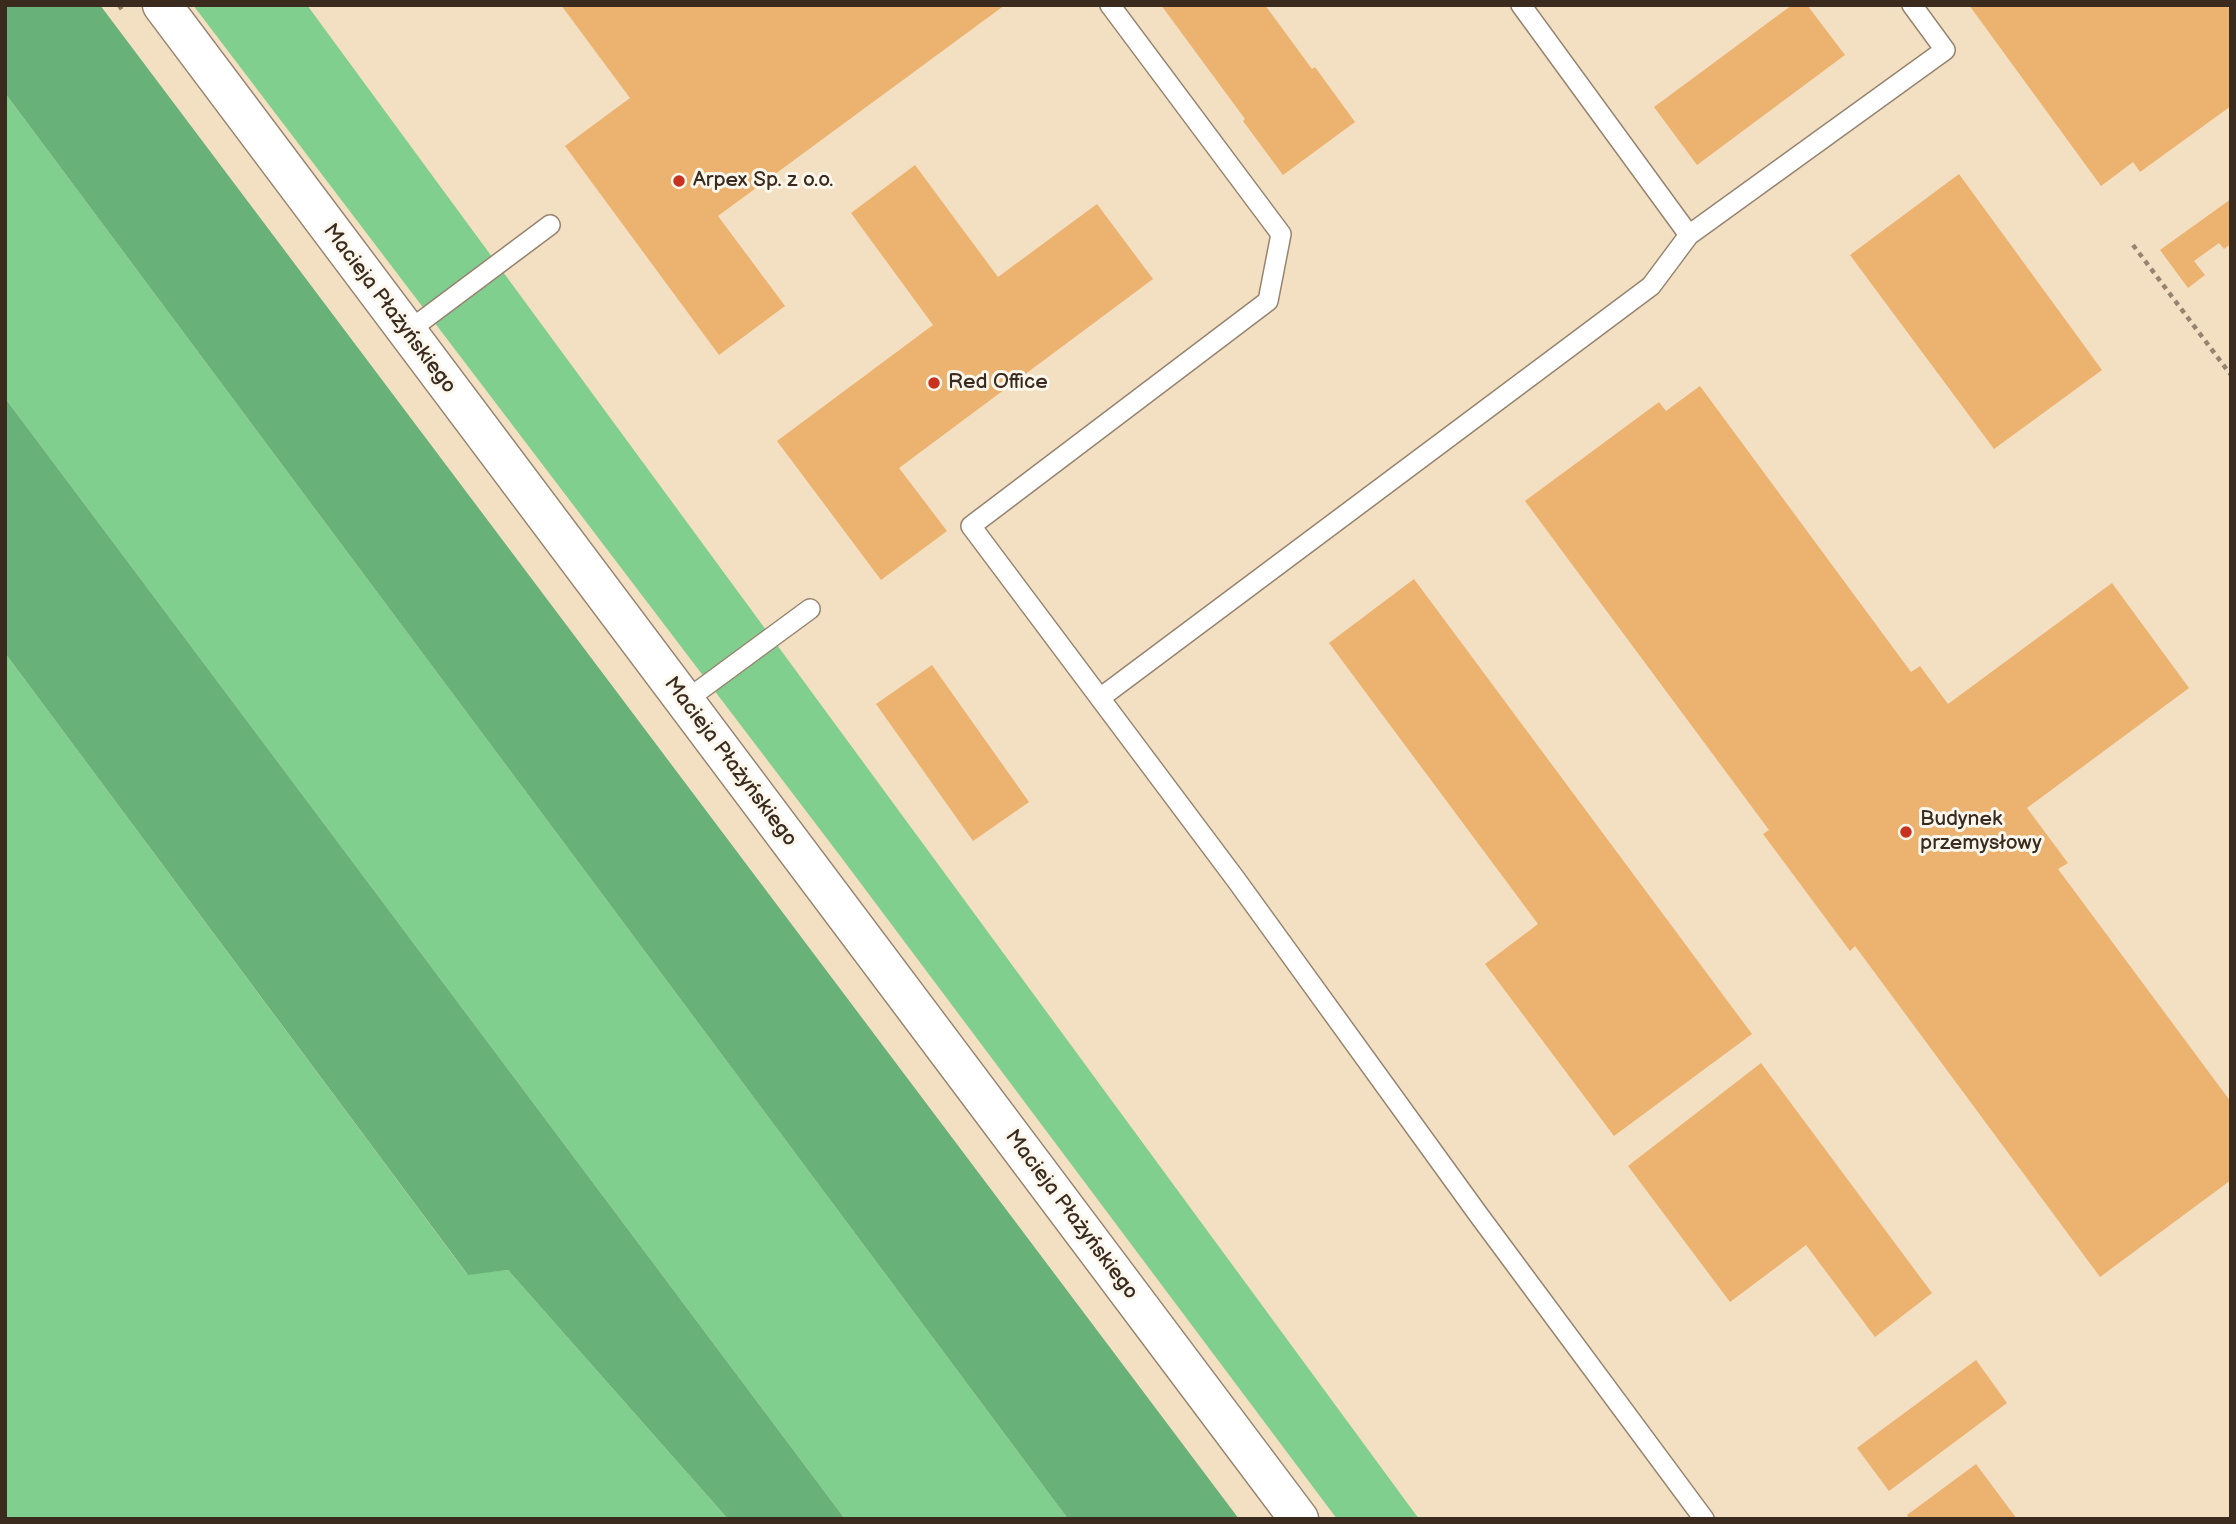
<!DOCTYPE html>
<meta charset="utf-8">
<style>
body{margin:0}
#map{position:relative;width:2236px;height:1524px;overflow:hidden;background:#f3dfc2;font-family:"Balsamiq Sans",sans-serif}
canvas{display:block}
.frame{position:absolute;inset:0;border:7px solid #3b2a1e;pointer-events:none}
</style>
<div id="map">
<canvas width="2236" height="1524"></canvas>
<div class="frame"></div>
</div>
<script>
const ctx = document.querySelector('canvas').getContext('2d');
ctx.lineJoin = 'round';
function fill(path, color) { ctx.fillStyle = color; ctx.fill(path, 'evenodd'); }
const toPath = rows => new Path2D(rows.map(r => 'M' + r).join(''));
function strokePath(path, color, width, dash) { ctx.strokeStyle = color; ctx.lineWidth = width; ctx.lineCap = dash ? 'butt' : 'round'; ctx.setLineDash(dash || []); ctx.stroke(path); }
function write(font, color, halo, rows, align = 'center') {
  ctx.font = font + ' "Balsamiq Sans",sans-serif'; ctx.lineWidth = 6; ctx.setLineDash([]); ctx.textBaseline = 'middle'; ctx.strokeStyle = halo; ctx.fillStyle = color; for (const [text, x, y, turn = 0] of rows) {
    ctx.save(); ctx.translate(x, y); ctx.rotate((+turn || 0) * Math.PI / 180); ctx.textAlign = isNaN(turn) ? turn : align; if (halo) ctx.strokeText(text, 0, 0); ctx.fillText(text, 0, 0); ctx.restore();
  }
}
fill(toPath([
 [193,5,307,5,1419,1519,1337,1519,841,857],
 [5,93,1068,1519,845,1519,5,398],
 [5,653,467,1274,508,1270,728,1519,5,1519]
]), '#81cf8f');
fill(toPath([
 [5,5,100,5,1239,1519,1068,1519,5,93],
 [5,398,845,1519,728,1519,508,1270,468,1275,5,653]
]), '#68b27a');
fill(toPath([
 [561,5,1005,5,718,216,785,306,719,355,565,146,630,98],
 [1161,5,1265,5,1312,69,1315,67,1355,122,1283,175,1243,121,1245,119],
 [1792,5,1807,5,1845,55,1697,165,1654,107],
 [1969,5,2227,5,2231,11,2231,106,2140,172,2133,162,2101,186],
 [915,165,998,277,1097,204,1153,279,899,468,947,531,881,580,777,441,933,325,851,213],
 [1959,174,2102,370,1994,449,1850,255],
 [2231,199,2231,244,2224,249,2219,243,2194,261,2205,275,2188,288,2160,250],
 [1700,386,1911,672,1920,666,1948,704,2112,583,2189,688,2027,808,2068,863,2058,869,2231,1102,2231,1180,2100,1277,1855,946,1850,951,1763,834,1769,830,1525,501,1659,402,1666,411],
 [1414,579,1752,1034,1614,1136,1485,964,1538,924,1329,643],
 [932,665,1029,802,973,841,876,704],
 [1761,1063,1932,1293,1875,1337,1806,1245,1730,1302,1628,1166],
 [1976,1360,2007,1403,1889,1491,1857,1448],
 [1976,1464,2017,1519,1909,1519,1907,1515]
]), '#ecb270');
const service = toPath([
 [1110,5,1281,234,1268,301,971,526,1237,881,1478,1214,1704,1519],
 [1689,235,1945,50,1912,5],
 [407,332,550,225],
 [1100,698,1651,286,1689,235,1521,5],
 [685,701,810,609]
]);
const tertiary = toPath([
 [162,5,1299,1519]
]);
strokePath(service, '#978470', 22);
strokePath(tertiary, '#978470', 41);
strokePath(toPath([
 [119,5,124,13],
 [2133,245,2231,375]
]), '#978470', 4.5, [5, 5]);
strokePath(service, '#fff', 19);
strokePath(tertiary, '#fff', 38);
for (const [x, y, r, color] of [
 [679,181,7,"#c8321e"],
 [934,383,7,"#c8321e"],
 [1906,832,7,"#c8321e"]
]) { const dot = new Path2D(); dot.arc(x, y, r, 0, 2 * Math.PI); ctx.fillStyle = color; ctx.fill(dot); strokePath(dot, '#fbf7ec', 2.5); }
write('21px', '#3b2a1e', '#fbf7ec', [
 ["Arpex Sp. z o.o.",693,181],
 ["Red Office",948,383],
 ["Budynek",1920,820],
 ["przemysłowy",1920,844]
], 'left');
write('21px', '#3b2a1e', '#fbf7ec', [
 ["Macieja Płażyńskiego",389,309,53],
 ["Macieja Płażyńskiego",730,762,53],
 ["Macieja Płażyńskiego",1071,1215,53]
]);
</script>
